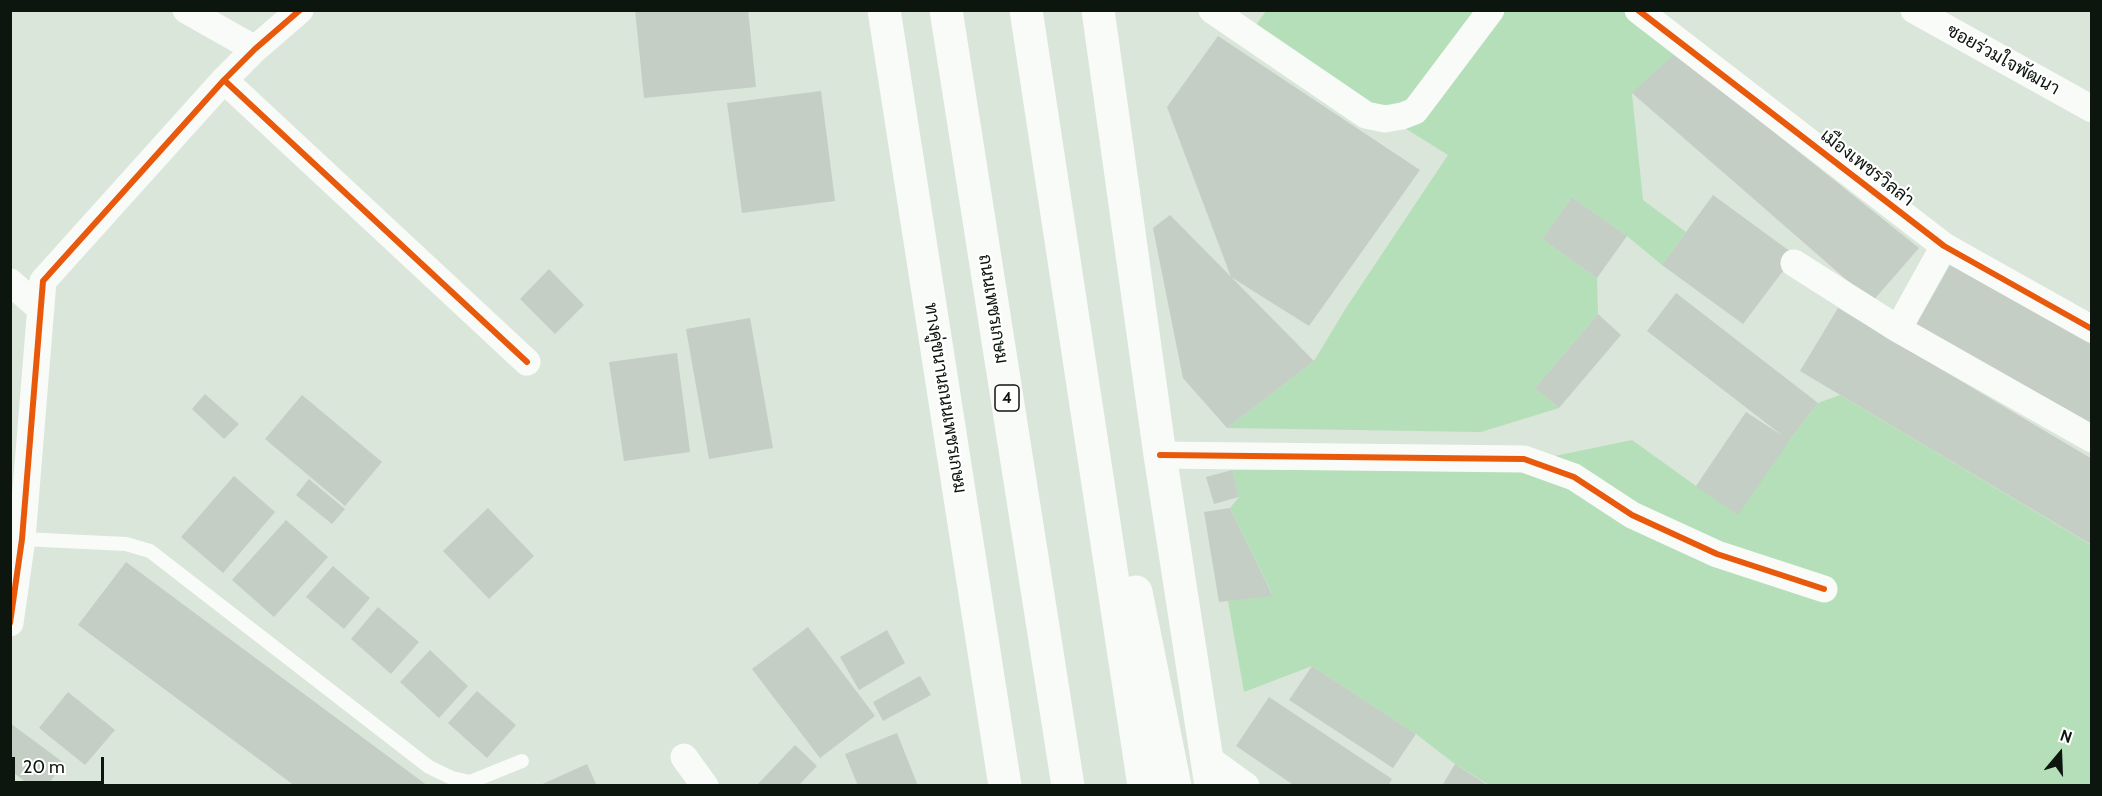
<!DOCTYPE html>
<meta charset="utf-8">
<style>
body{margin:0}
#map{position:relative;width:2102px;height:796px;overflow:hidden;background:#dae6da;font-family:Cabin,sans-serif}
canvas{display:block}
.frame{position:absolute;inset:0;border:12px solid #0d160e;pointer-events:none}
.north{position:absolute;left:2030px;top:724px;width:60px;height:60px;-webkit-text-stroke:4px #fff;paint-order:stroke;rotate:19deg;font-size:16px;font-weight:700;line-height:24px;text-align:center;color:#0d160e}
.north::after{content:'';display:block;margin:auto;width:21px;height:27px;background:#0d160e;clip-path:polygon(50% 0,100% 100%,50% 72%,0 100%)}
.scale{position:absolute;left:12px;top:757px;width:92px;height:27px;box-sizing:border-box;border:3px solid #0d160e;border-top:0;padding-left:8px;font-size:18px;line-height:21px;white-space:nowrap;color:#0d160e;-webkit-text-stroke:4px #fff;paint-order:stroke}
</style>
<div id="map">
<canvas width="2102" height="796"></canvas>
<div class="frame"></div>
<div class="north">N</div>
<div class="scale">20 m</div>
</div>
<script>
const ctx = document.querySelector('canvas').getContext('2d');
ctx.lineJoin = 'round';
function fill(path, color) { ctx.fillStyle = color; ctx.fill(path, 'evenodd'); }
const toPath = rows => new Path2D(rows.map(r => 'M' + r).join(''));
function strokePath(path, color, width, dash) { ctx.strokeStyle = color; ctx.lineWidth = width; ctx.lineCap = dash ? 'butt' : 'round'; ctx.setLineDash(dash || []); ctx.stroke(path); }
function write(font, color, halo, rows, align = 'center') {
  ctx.font = font + ' Cabin,Sarabun,sans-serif'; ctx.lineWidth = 4.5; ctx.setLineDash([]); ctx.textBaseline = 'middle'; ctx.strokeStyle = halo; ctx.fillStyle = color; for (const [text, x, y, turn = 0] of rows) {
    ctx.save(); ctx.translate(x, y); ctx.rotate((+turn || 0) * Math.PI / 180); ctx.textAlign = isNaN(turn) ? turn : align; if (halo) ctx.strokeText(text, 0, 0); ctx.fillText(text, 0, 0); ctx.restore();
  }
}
fill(toPath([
 [1266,11,1630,11,1675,53,1632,94,1643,200,1686,232,1662,265,1627,236,1572,197,1542,239,1597,278,1598,314,1535,388,1559,408,1481,432,1227,428,1314,361,1346,308,1448,155,1251,32],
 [1840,395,2091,545,2091,785,1489,785,1455,764,1416,734,1312,666,1244,692,1228,601,1273,595,1230,508,1239,497,1232,470,1487,470,1632,440,1696,486,1789,441,1818,403]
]), '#b5dfb8');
fill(toPath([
 [635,10,748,10,756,87,644,98],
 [1218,36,1420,170,1309,326,1231,277,1167,107],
 [1675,53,1919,248,1872,302,1632,93],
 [821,91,835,201,742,213,727,103],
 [1713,195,1795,255,1743,324,1662,265],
 [1572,197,1627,236,1597,278,1542,239],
 [1170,215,1314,361,1227,428,1183,378,1153,228],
 [1950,265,2092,345,2092,424,1916,325],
 [549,269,584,305,555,334,520,299],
 [1676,293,1818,403,1789,441,1738,515,1696,486,1746,412,1783,436,1647,331],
 [1838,308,2092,459,2092,545,1800,371],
 [1598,314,1621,335,1559,408,1535,388],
 [750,318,773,448,709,459,686,329],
 [677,353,690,452,624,461,609,362],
 [205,394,239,424,224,439,192,409],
 [302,395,382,462,345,506,265,439],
 [1232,470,1239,497,1214,504,1206,477],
 [234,476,275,512,223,573,181,537],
 [309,479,345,509,332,524,296,495],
 [488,508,534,556,489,599,443,551],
 [1230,508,1273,596,1219,602,1204,512],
 [286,520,328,557,274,617,232,580],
 [126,562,428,786,295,786,78,625],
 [333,566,370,598,344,629,306,597],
 [378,607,419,642,391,674,351,639],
 [808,627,875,716,820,758,752,669],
 [887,630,905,663,859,690,840,657],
 [430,650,468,686,439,718,400,682],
 [1312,666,1416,734,1393,768,1289,700],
 [920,676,931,695,883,721,873,702],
 [477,691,516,725,487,758,448,723],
 [68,692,115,730,85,765,39,728],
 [1269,697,1392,779,1388,786,1295,786,1236,746],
 [10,723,64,763,47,786,31,786,10,770],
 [897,733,918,786,858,786,845,754],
 [795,745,817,766,798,786,756,786],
 [587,764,597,786,538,786],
 [1455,764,1489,786,1442,786]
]), '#c4cec4');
strokePath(toPath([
 [22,539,126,544,150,551,429,767,452,778,470,782,522,761]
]), '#f9fbf9', 14);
strokePath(toPath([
 [186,10,255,49],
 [1212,10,1366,115,1385,119,1402,116,1415,111,1491,10],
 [1638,10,1944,246,2092,329],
 [1914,10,2092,109],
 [224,80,527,362],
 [1794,263,1898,329,2092,439],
 [10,282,41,309],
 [1898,329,1944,246],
 [1160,455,1524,459,1574,477,1632,515,1717,554,1824,589],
 [10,623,22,539,43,281,224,80,255,49,300,10],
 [684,757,705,786],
 [1206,757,1246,786]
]), '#f9fbf9', 27);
strokePath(toPath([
 [884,10,1005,786],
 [1098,10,1160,455,1211,786]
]), '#f9fbf9', 33);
strokePath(toPath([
 [946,10,1068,786],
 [1026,10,1144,786],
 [1136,592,1175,786]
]), '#f9fbf9', 33);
strokePath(toPath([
 [1638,10,1944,246,2092,329],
 [224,80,527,362],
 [1160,455,1524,459,1574,477,1632,515,1717,554,1824,589],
 [10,623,22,539,43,281,224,80,255,49,300,10]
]), '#e8590c', 6);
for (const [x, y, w] of [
 [1007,398,24]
]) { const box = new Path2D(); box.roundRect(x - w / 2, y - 13, w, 26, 4.5); ctx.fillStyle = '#fff'; ctx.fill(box); strokePath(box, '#0d160e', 1.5); }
write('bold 16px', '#0d160e', null, [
 ["4",1007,398]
]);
write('18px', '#0d160e', '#fff', [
 ["ซอยร่วมใจพัฒนา",2003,60,29],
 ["เมืองเพชรวิลล่า",1867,168,38],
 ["ถนนเพชรเกษม",993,309,81],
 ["ทางคู่ขนานถนนเพชรเกษม",945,398,81]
]);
</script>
